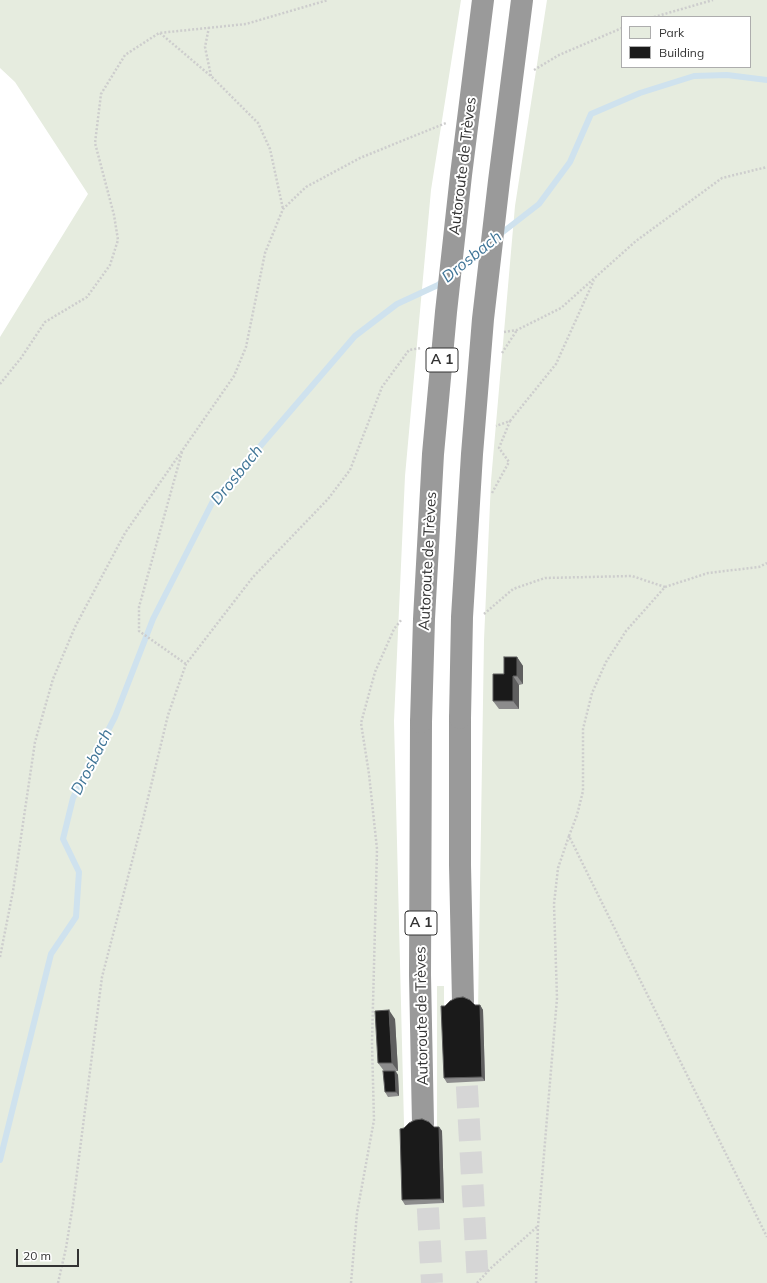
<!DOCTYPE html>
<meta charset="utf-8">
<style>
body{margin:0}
#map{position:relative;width:767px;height:1283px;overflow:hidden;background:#fff;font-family:Mulish,sans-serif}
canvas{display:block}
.legend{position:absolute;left:621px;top:16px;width:130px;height:52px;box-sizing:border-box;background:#fff;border:1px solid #adadad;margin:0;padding:5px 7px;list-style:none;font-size:12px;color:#333}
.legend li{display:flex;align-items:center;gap:8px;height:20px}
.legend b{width:20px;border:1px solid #adadad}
.scale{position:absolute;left:16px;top:1249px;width:63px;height:18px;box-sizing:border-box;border:2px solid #333;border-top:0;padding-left:5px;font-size:12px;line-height:14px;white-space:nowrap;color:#333;-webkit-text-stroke:3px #fff;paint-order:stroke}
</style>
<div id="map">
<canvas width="767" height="1283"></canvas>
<ul class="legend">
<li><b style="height:11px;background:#e6ecdf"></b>Park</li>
<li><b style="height:11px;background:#1a1a1a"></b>Building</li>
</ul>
<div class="scale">20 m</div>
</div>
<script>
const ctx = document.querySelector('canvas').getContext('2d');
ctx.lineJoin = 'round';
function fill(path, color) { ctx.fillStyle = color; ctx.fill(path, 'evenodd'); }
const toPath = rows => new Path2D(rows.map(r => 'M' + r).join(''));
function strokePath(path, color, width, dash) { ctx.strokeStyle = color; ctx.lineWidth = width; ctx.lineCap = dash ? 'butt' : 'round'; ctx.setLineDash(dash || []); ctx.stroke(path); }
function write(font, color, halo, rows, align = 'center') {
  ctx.font = font + ' Mulish,sans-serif'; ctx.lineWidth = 4; ctx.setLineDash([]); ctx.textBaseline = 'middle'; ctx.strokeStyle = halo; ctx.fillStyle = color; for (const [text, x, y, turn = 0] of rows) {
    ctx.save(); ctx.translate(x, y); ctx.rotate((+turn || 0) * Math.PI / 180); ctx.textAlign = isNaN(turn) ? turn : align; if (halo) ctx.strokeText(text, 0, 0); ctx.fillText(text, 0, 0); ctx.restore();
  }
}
fill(toPath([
 [0,0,461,0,431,190,405,476,394,721,406,1205,444,1203,442,1132,437,1132,437,986,444,986,444,1011,485,1081,483,1010,478,1010,484,640,491,481,515,206,547,0,767,0,767,1283,0,1283,0,337,88,194,15,82,0,68],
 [622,17,750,17,750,67,622,67]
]), '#e6ecdf');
strokePath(toPath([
 [499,235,539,204,570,162,591,114,640,93,694,76,727,75,767,80],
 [457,269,486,246],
 [0,1160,51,954,76,917,79,872,63,839,73,798,115,717,153,619,213,501,355,336,397,304,438,285,444,280]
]), '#cfe2ee', 6);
strokePath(toPath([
 [465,1053,478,1283],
 [426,1175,432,1283]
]), '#d6d6d6', 22, [22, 11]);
strokePath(toPath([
 [654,17,713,0],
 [209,27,205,47,211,76],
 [160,33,212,77,258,123,270,149,283,209],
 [534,70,559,55,622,28],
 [504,332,517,330,561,308,636,241,722,178,767,167],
 [502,353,517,330],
 [0,384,21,358,45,322,87,297,110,265,118,240,114,215,95,143,101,94,125,55,159,33,246,24,328,0],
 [510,421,556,364,594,280],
 [182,452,139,607,139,631,186,664],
 [492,493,509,462,499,448,510,421,496,426],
 [484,614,513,589,545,578,632,576,665,587],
 [569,836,577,815,583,791,583,729,592,693,606,662,626,631,665,587,708,573,759,567,767,563],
 [0,957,13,891,35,742,53,679,75,627,125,533,234,376,246,347,265,253,283,209,306,187,360,158,446,123],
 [58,1283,66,1248,73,1204,102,977,143,819,168,715,186,664,253,577,328,499,350,470,382,387,409,350,421,348],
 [351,1283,357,1213,374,1120,372,1043,377,849,369,774,361,723,375,672,394,629,402,619],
 [477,1283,492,1267,538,1226],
 [536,1283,538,1226,557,998,554,904,558,868,569,836,767,1237]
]), '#cdcdcd', 2.5, [2, 2]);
strokePath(toPath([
 [460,718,460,865,463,1002],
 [421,722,420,975,423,1124]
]), '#9a9a9a', 22);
strokePath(toPath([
 [460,718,462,617,472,454,483,319,499,181,522,0],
 [421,722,424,619,433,454,446,312,461,175,483,0]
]), '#9a9a9a', 22);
fill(toPath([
 [517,657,523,666,523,684,519,685,519,709,499,709,493,701,504,674],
 [475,1005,480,1005,483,1010,485,1081,447,1083,444,1078],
 [395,1019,398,1071,396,1071,398,1075,399,1096,388,1097,385,1092,384,1071,378,1063],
 [439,1127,442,1131,444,1203,405,1205,402,1200,404,1128]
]), '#8c8c8c');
fill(toPath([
 [517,657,523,666,523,684,517,676],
 [513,676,519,685,519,709,513,701],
 [480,1005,483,1010,485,1081,482,1077],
 [389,1010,395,1019,398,1071,392,1063],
 [395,1071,398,1075,399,1096,396,1092],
 [439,1127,442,1131,444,1203,441,1199]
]), '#5f5f5f');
const building = toPath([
 [504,657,517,657,517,676,513,676,513,701,493,701,493,674,504,674,504,657],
 [463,997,470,1000,475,1005,480,1005,482,1077,444,1078,441,1006,445,1006,450,1001,456,998,463,997],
 [389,1010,392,1063,378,1063,375,1011,389,1010],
 [383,1071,395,1071,396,1092,385,1092,383,1071],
 [422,1119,429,1122,434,1127,439,1127,441,1199,402,1200,400,1129,404,1128,409,1123,415,1120,422,1119]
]);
fill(building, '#1a1a1a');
strokePath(building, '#5f5f5f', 1);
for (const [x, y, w] of [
 [442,360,32],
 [421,923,32]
]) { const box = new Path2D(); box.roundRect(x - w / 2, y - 12, w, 24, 3); ctx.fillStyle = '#fff'; ctx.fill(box); strokePath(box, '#333', 1); }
write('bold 14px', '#333', null, [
 ["A 1",442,360],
 ["A 1",421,923]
]);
write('15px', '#333', '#fff', [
 ["Autoroute de Trèves",463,166,-83],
 ["Autoroute de Trèves",428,561,-87],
 ["Autoroute de Trèves",422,1016,-91]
]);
write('italic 16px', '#3f7597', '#fff', [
 ["Drosbach",472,257,-39],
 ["Drosbach",237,475,-51],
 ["Drosbach",92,762,-63]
]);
</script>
